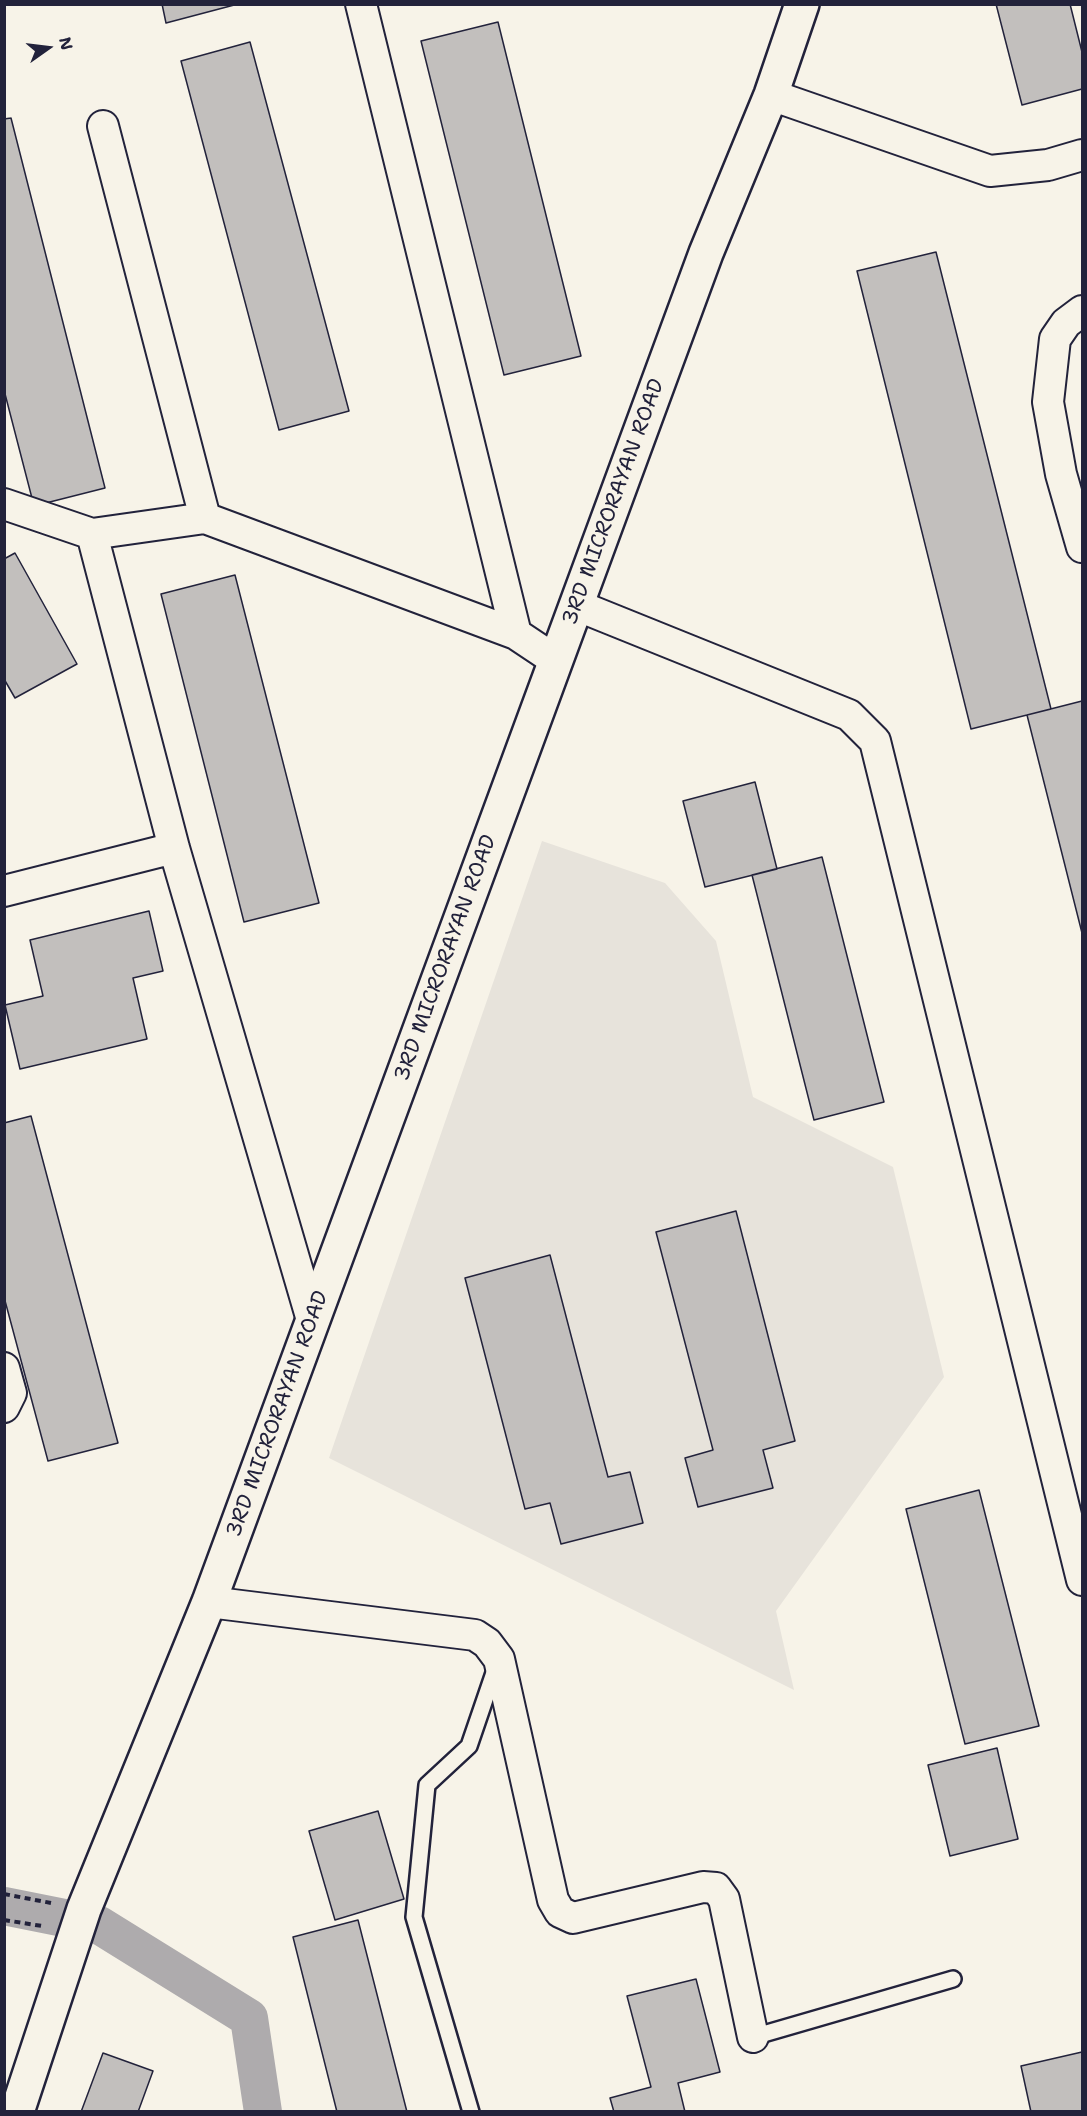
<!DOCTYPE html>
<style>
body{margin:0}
#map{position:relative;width:1087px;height:2116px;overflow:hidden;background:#f7f3e8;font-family:"Shantell Sans",sans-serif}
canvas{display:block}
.frame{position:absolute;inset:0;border:6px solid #22223b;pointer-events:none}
.north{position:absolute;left:18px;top:18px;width:60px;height:60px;-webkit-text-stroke:4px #f7f3e8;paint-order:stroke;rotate:76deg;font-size:16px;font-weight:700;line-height:24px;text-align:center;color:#22223b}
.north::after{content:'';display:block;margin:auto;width:21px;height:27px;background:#22223b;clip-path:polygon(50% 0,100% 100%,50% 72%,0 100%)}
</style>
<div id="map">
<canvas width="1087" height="2116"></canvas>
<div class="frame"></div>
<div class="north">N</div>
</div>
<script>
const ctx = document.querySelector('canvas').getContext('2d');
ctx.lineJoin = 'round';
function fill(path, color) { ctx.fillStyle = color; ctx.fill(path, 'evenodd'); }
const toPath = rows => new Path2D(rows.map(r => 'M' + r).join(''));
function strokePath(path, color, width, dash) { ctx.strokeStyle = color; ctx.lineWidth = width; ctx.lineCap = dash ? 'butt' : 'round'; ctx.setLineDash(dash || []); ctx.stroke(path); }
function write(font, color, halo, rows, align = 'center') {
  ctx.font = font + ' "Shantell Sans",sans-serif'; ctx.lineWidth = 5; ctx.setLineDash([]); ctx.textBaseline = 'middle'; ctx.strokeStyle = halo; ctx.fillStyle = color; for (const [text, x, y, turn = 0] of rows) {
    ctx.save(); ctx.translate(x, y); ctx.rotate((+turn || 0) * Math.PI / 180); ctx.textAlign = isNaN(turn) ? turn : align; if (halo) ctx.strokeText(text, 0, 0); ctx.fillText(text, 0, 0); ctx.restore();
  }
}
fill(toPath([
 [542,841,665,883,716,941,753,1097,893,1167,944,1377,776,1611,794,1690,329,1458]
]), '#e7e3db');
strokePath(toPath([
 [4,1906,99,1925,249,2018,263,2112]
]), '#aeabad', 38);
const building = toPath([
 [162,4,238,4,166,23,162,4],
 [996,4,1070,4,1082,52,1082,89,1022,105,996,4],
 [498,22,581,356,504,375,421,41,498,22],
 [250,42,349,411,279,430,181,61,250,42],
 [11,118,105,488,34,506,4,390,4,119,11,118],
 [936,252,1051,709,971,729,857,271,936,252],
 [15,553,77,664,15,698,4,679,4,559,15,553],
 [235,575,319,903,244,922,161,594,235,575],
 [1082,701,1082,933,1027,715,1082,701],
 [755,782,777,869,705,887,683,801,755,782],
 [822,857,884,1102,814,1120,752,875,822,857],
 [149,911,163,971,133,978,147,1039,20,1069,5,1005,43,996,30,940,149,911],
 [31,1116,118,1443,48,1461,4,1297,4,1123,31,1116],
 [736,1211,795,1441,763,1450,773,1488,698,1507,685,1458,713,1450,656,1232,736,1211],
 [550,1255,608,1477,630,1472,643,1523,561,1544,550,1503,525,1509,465,1278,550,1255],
 [979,1490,1039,1726,965,1744,906,1509,979,1490],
 [997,1748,1018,1839,950,1856,928,1765,997,1748],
 [378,1811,404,1899,335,1920,309,1831,378,1811],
 [358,1920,407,2112,337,2112,293,1937,358,1920],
 [696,1979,720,2072,678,2083,685,2112,614,2112,610,2098,651,2087,627,1996,696,1979],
 [1082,2052,1082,2112,1031,2112,1021,2066,1082,2052],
 [103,2053,153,2071,138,2112,81,2112,103,2053]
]);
fill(building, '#c2bfbd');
strokePath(building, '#22223b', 1.5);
const service = toPath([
 [753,2037,953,1979],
 [471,2112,414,1917,427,1785,469,1746,496,1667]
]);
const minor = toPath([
 [361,4,516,634],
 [771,95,990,171,1048,165,1082,155],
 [103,126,205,518],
 [1082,311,1066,323,1055,339,1048,402,1061,474,1082,547],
 [4,504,92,534,205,518,516,634,555,660],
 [92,534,174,848,312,1320],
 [576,605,849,715,875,741,1082,1580],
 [4,891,174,848],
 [4,1368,11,1393,4,1407],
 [209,1602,475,1635,487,1643,499,1659,553,1900,560,1912,573,1918,703,1887,716,1888,724,1899,753,2037]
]);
const tertiary = toPath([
 [17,2112,84,1909,209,1602,706,253,771,95,802,4]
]);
strokePath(service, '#22223b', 20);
strokePath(minor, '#22223b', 34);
strokePath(tertiary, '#22223b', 38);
strokePath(toPath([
 [4,1894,51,1903],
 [4,1920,42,1926]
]), '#22223b', 4, [6, 4.5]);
strokePath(service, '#f7f3e8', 15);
strokePath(minor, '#f7f3e8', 30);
strokePath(tertiary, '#f7f3e8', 33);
write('21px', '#22223b', '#f7f3e8', [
 ["3RD MICRORAYAN ROAD",614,502,-70],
 ["3RD MICRORAYAN ROAD",446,958,-70],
 ["3RD MICRORAYAN ROAD",278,1414,-70]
]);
</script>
